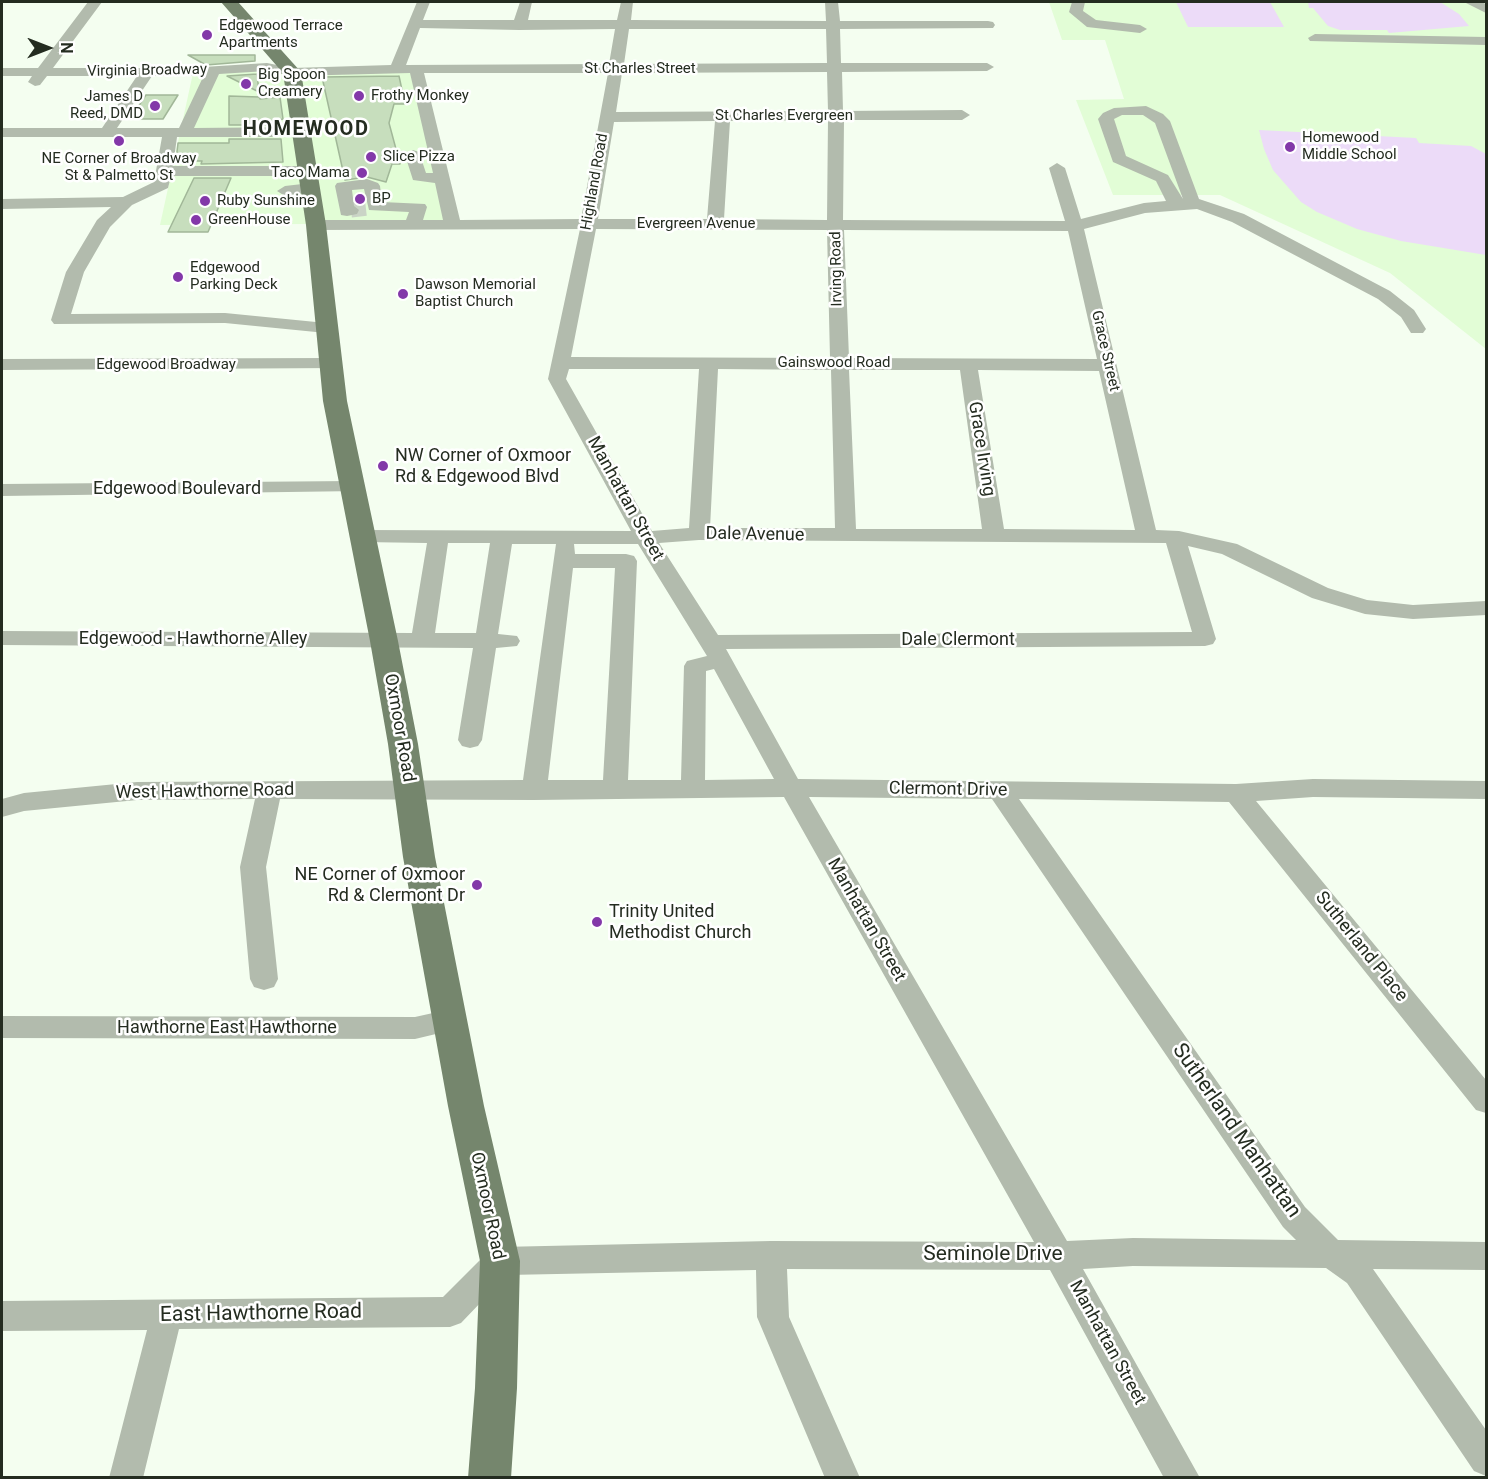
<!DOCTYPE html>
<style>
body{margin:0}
#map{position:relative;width:1488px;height:1479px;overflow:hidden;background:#f4fef0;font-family:Roboto,sans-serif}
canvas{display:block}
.frame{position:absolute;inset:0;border:3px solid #242c20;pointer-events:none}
.north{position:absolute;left:18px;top:18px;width:60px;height:60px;-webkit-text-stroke:4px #fff;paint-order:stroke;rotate:90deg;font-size:16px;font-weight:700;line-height:24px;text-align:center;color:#242c20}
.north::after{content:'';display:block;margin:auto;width:21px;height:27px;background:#242c20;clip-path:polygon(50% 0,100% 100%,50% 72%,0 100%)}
</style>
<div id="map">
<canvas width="1488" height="1479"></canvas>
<div class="frame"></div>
<div class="north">N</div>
</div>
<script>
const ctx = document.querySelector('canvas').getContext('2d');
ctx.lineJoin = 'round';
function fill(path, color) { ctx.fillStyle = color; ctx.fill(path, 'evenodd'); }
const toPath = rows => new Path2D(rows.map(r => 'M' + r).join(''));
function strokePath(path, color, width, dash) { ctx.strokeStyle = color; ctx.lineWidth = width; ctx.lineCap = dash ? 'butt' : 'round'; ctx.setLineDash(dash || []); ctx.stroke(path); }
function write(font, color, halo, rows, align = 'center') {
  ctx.font = font + ' Roboto,sans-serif'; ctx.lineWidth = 5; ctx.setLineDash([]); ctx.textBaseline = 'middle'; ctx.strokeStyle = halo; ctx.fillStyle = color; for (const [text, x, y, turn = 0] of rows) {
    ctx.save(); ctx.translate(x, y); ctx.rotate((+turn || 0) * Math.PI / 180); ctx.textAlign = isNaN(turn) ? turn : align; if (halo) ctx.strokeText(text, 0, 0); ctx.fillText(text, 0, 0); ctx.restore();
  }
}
fill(toPath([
 [1049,2,1486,2,1486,349,1390,273,1220,195,1113,195,1076,100,1124,99,1105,40,1062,40],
 [267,68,411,71,450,223,160,225,193,73]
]), '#e2fdd6');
fill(toPath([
 [1176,2,1270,2,1284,27,1188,27],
 [1308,2,1440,2,1459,14,1469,26,1389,33,1387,30,1340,30,1328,26,1313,8,1309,8],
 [1259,130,1416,138,1419,143,1471,146,1486,154,1486,255,1401,241,1357,229,1317,212,1301,202,1273,170,1264,149]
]), '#ecdbf8');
const building = toPath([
 [188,55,255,55,255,61,206,65,188,55],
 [257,74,259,92,227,76,257,74],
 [399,76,405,104,394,104,389,123,400,164,392,164,386,182,367,177,345,180,322,77,399,76],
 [146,95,178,95,163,119,130,119,146,95],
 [229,96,259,97,260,99,280,97,283,119,279,120,280,125,229,125,229,96],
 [229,139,281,139,283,162,201,164,202,161,176,161,178,143,229,143,229,139],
 [194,178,231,178,208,232,168,232,194,178]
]);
fill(building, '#c7debd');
strokePath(building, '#a1b798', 1.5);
strokePath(toPath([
 [351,210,368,208]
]), '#cad4c6', 15, [15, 8]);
fill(toPath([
 [88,2,102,2,53,68,187,68,267,63,292,68,391,65,417,2,430,2,423,20,514,20,520,2,532,2,528,20,617,20,621,2,633,2,631,20,826,21,825,2,838,2,840,21,988,21,993,22,995,25,993,28,840,29,841,63,987,63,994,67,987,71,842,72,843,111,962,110,970,115,962,120,844,120,843,220,1065,221,1049,168,1057,163,1065,168,1081,219,1144,203,1166,201,1156,181,1113,162,1098,119,1103,113,1114,108,1146,106,1163,114,1170,121,1199,199,1244,214,1390,291,1414,310,1426,329,1423,333,1411,333,1401,317,1378,299,1232,222,1197,209,1145,213,1084,229,1156,530,1179,531,1237,544,1328,588,1367,600,1413,605,1486,601,1486,615,1413,619,1365,614,1312,598,1222,554,1188,546,1216,639,1213,644,1205,646,726,649,798,779,1236,784,1313,779,1486,781,1486,799,1313,797,1256,801,1486,1080,1486,1113,1476,1110,1229,802,1019,799,1305,1207,1338,1240,1486,1242,1486,1270,1373,1269,1486,1430,1486,1476,1474,1471,1347,1283,1326,1268,1133,1266,1083,1269,1200,1478,1164,1478,1050,1270,787,1269,789,1317,860,1478,825,1478,757,1317,756,1270,507,1275,461,1323,450,1327,179,1329,143,1478,109,1478,147,1330,2,1331,2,1301,443,1297,489,1251,500,1247,771,1241,1034,1242,784,797,534,800,280,799,266,867,278,979,274,987,264,990,254,987,250,979,240,867,255,799,137,800,24,811,2,817,2,799,24,793,137,782,523,780,556,544,512,544,498,634,517,636,520,641,517,646,496,648,482,740,478,746,470,748,462,746,458,740,473,648,2,645,2,631,412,633,427,543,362,542,355,541,351,536,355,531,362,530,631,531,548,379,580,229,316,230,308,225,316,220,406,220,409,212,369,210,364,189,352,190,354,206,359,210,357,214,347,216,341,215,335,186,337,183,367,179,378,183,380,186,382,202,425,204,427,207,423,220,443,220,435,183,413,180,405,155,413,150,419,152,426,173,433,173,410,73,292,76,267,71,219,74,194,128,302,127,310,132,302,137,177,137,173,166,308,166,316,171,308,176,171,176,168,188,132,205,110,227,84,272,71,314,225,313,326,323,332,324,335,328,332,332,326,333,225,323,54,324,51,320,66,272,97,220,111,207,2,209,2,199,123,197,154,182,162,137,2,137,2,128,102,128,137,76,47,76,40,85,35,86,28,82,32,76,2,76,2,68,38,68,88,2],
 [420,28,519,30,615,29,609,64,406,65,420,28],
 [629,29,826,29,827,63,624,64,629,29],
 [827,72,828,111,616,112,622,73,827,72],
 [424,73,608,73,581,219,460,220,424,73],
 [204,75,179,128,117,128,152,76,204,75],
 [1122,115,1143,115,1155,123,1183,199,1168,175,1126,156,1114,119,1122,115],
 [828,120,827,220,724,219,730,121,828,120],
 [715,121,707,219,598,219,614,122,715,121],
 [596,229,827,230,830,358,571,357,596,229],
 [844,230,1068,231,1097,359,849,358,844,230],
 [569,369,699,369,689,528,652,531,566,379,569,369],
 [718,369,831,370,835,528,710,528,718,369],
 [849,370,960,370,982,529,856,529,849,370],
 [978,370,1099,371,1135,530,1004,529,978,370],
 [699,540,1166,543,1192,632,718,635,659,543,699,540],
 [448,543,490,543,476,633,435,633,448,543],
 [574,544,638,544,707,656,687,661,684,666,681,780,628,780,637,561,634,556,626,554,575,554,574,544],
 [573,568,615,568,603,780,548,780,573,568],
 [714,669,774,779,705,780,706,671,714,669],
 [809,797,992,799,1283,1227,1296,1240,1133,1238,1067,1241,809,797],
 [1072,2,1085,2,1083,11,1096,20,1140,25,1147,29,1140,33,1087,27,1069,12,1072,2],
 [1464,2,1481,2,1486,4,1486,13,1464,2],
 [1315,34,1486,37,1486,45,1310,41,1308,38,1315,34],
 [311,183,317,185,319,188,317,191,285,196,277,191,285,186,311,183],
 [330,358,337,360,339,364,337,368,2,370,2,359,330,358],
 [352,481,359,483,362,487,359,491,2,496,2,484,352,481],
 [451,1009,461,1012,465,1020,461,1028,415,1039,2,1038,2,1016,415,1017,451,1009]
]), '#b2bbad');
fill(toPath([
 [221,2,238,2,301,72,326,225,347,401,398,641,418,744,435,857,484,1106,520,1261,517,1388,511,1478,468,1478,475,1388,480,1261,448,1106,403,857,388,744,370,641,323,401,306,225,283,73,221,2]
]), '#75866d');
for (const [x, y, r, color] of [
 [207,35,6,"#8338a9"],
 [246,84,6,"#8338a9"],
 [359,96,6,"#8338a9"],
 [155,106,6,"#8338a9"],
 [119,141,6,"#8338a9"],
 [1290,147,6,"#8338a9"],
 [371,157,6,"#8338a9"],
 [362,173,6,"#8338a9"],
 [360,199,6,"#8338a9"],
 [205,201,6,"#8338a9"],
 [196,220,6,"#8338a9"],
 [178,277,6,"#8338a9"],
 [403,294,6,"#8338a9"],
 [383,466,6,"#8338a9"],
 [477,885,6,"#8338a9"],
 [597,922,6,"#8338a9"]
]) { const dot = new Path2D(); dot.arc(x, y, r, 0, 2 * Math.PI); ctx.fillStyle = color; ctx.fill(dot); strokePath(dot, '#fff', 2); }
write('15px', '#242c20', '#fff', [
 ["Edgewood Terrace",219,26],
 ["Apartments",219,43],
 ["Big Spoon",258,75],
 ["Creamery",258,92],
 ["Frothy Monkey",371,96],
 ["James D",143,97,"right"],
 ["Reed, DMD",143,114,"right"],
 ["Homewood",1302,138],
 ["Middle School",1302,155],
 ["Slice Pizza",383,157],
 ["NE Corner of Broadway",119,159,"center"],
 ["St & Palmetto St",119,176,"center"],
 ["Taco Mama",350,173,"right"],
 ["BP",372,199],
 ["Ruby Sunshine",217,201],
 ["GreenHouse",208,220],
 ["Edgewood",190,268],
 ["Parking Deck",190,285],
 ["Dawson Memorial",415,285],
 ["Baptist Church",415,302]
], 'left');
write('15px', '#242c20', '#fff', [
 ["St Charles Street",640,69],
 ["Virginia Broadway",147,71,-1],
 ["St Charles Evergreen",784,116],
 ["Highland Road",595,182,-80],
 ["Evergreen Avenue",696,224],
 ["Irving Road",837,269,-91],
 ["Grace Street",1105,351,77],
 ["Gainswood Road",834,363],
 ["Edgewood Broadway",166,365]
]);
write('18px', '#242c20', '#fff', [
 ["Grace Irving",981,449,81],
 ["Edgewood Boulevard",177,489],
 ["Manhattan Street",625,499,61],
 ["Dale Avenue",755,535,1],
 ["Edgewood - Hawthorne Alley",193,639],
 ["Dale Clermont",958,640],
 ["Oxmoor Road",399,728,80],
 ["Clermont Drive",948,790,1],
 ["West Hawthorne Road",205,792,-1],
 ["Manhattan Street",866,920,60],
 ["Sutherland Place",1361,947,51],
 ["Hawthorne East Hawthorne",227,1028],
 ["Oxmoor Road",487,1206,78],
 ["Manhattan Street",1107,1343,61]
]);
write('18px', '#242c20', '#fff', [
 ["NW Corner of Oxmoor",395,456],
 ["Rd & Edgewood Blvd",395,477],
 ["NE Corner of Oxmoor",465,875,"right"],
 ["Rd & Clermont Dr",465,896,"right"],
 ["Trinity United",609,912],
 ["Methodist Church",609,933]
], 'left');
ctx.letterSpacing = '1.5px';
write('bold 20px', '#242c20', '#fff', [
 ["HOMEWOOD",306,130]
]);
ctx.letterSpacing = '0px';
write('21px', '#242c20', '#fff', [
 ["Sutherland Manhattan",1236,1131,55],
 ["Seminole Drive",993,1255],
 ["East Hawthorne Road",261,1314,-1]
]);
</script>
